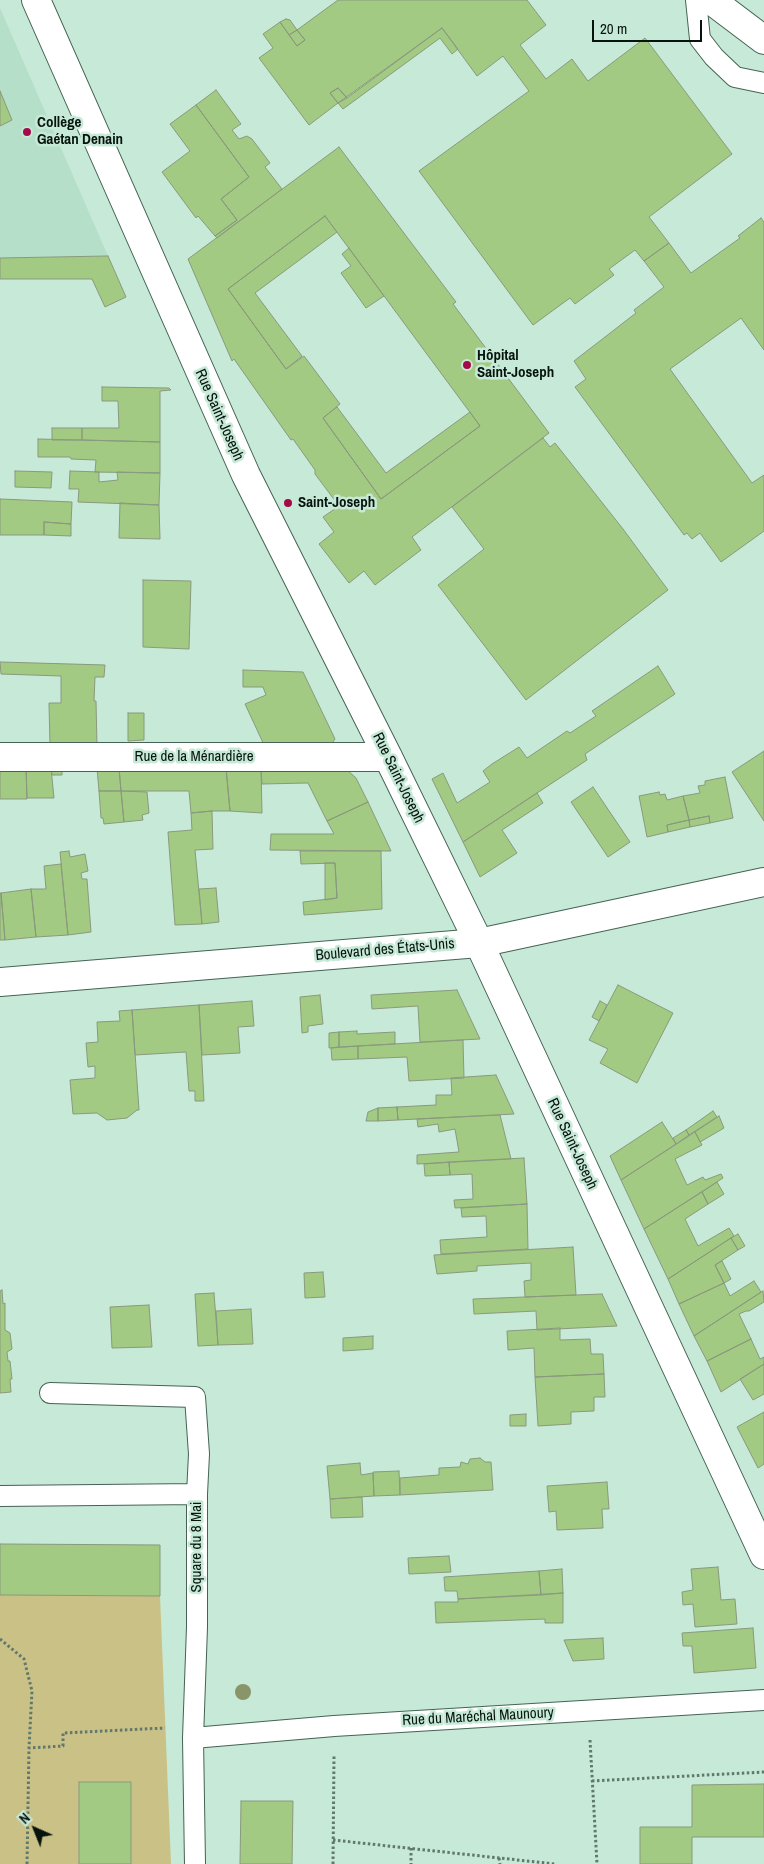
<!DOCTYPE html>
<meta charset="utf-8">
<style>
body{margin:0}
#map{position:relative;width:764px;height:1864px;overflow:hidden;background:#c7e9d7;font-family:"Archivo Narrow",sans-serif}
canvas{display:block}
.north{position:absolute;left:10px;top:1804px;width:50px;height:50px;-webkit-text-stroke:4px #c7e9d7;paint-order:stroke;rotate:316deg;font-size:14px;font-weight:700;line-height:20px;text-align:center;color:#07140e}
.north::after{content:'';display:block;margin:auto;width:18px;height:22px;background:#07140e;clip-path:polygon(50% 0,100% 100%,50% 72%,0 100%)}
.scale{position:absolute;left:592px;top:20px;width:110px;height:22px;box-sizing:border-box;border:2px solid #07140e;border-top:0;padding-left:6px;font-size:15px;line-height:18px;white-space:nowrap;color:#07140e;-webkit-text-stroke:4px #c7e9d7;paint-order:stroke}
</style>
<div id="map">
<canvas width="764" height="1864"></canvas>
<div class="north">N</div>
<div class="scale">20 m</div>
</div>
<script>
const ctx = document.querySelector('canvas').getContext('2d');
ctx.lineJoin = 'round';
function fill(path, color) { ctx.fillStyle = color; ctx.fill(path, 'evenodd'); }
const toPath = rows => new Path2D(rows.map(r => 'M' + r).join(''));
function strokePath(path, color, width, dash) { ctx.strokeStyle = color; ctx.lineWidth = width; ctx.lineCap = dash ? 'butt' : 'round'; ctx.setLineDash(dash || []); ctx.stroke(path); }
function write(font, color, halo, rows, align = 'center') {
  ctx.font = font + ' "Archivo Narrow",sans-serif'; ctx.lineWidth = 5; ctx.setLineDash([]); ctx.textBaseline = 'middle'; ctx.strokeStyle = halo; ctx.fillStyle = color; for (const [text, x, y, turn = 0] of rows) {
    ctx.save(); ctx.translate(x, y); ctx.rotate((+turn || 0) * Math.PI / 180); ctx.textAlign = isNaN(turn) ? turn : align; if (halo) ctx.strokeText(text, 0, 0); ctx.fillText(text, 0, 0); ctx.restore();
  }
}
fill(toPath([
 [0,8,108,256,0,258]
]), '#b5dfc9');
fill(toPath([
 [0,1595,160,1596,171,1864,0,1864]
]), '#cac187');
const building = toPath([
 [338,0,527,0,546,25,520,45,546,79,572,59,588,81,645,38,732,154,649,217,669,243,644,261,635,250,609,269,614,275,575,304,570,298,533,325,419,171,529,91,503,56,477,76,442,28,347,98,338,88,330,93,338,103,309,125,259,58,273,48,263,34,280,22,297,46,305,40,297,30,338,0],
 [286,19,290,20,297,30,289,35,280,22,286,19],
 [442,28,458,49,452,54,440,38,343,109,338,103,442,28],
 [297,30,305,40,297,46,289,35,297,30],
 [338,88,347,98,338,103,330,93,338,88],
 [216,90,241,124,232,130,239,139,247,136,252,139,270,163,265,167,282,189,217,238,215,236,237,220,221,199,249,177,196,105,216,90],
 [0,91,12,120,0,126,0,91],
 [196,105,249,177,221,199,237,220,215,236,198,216,196,218,162,172,190,151,170,124,196,105],
 [339,147,456,302,453,304,549,433,412,537,421,550,375,585,364,571,349,583,319,544,334,532,323,517,339,506,315,474,315,470,293,439,291,440,234,359,232,361,188,259,339,147],
 [325,216,480,426,381,499,323,418,340,404,304,356,286,369,228,289,325,216],
 [325,216,337,232,255,293,302,356,286,369,228,289,325,216],
 [761,218,764,222,764,350,741,318,670,369,752,483,764,475,764,531,721,562,700,533,692,539,687,533,684,535,575,387,586,379,574,361,636,313,634,310,664,287,644,261,669,243,691,273,740,238,738,236,761,218],
 [349,248,384,296,366,308,341,273,351,266,342,254,349,248],
 [108,256,126,297,105,307,92,279,0,279,0,258,108,256],
 [102,387,169,388,171,390,160,391,160,442,82,440,82,428,119,428,118,401,102,401,102,387],
 [337,407,386,473,470,412,480,426,381,499,323,418,337,407],
 [52,428,82,428,82,440,52,440,52,428],
 [543,438,550,447,555,443,623,529,668,590,526,700,438,585,484,549,452,507,543,438],
 [38,439,160,442,160,473,95,472,96,460,71,459,70,457,38,457,38,439],
 [15,471,52,472,51,488,15,487,15,471],
 [70,471,99,472,99,482,118,480,117,472,160,473,159,505,78,502,79,489,69,489,70,471],
 [0,499,72,502,71,524,44,522,44,535,0,535,0,499],
 [120,503,159,505,160,539,119,538,120,503],
 [44,522,71,524,71,536,44,535,44,522],
 [143,580,191,581,189,649,143,647,143,580],
 [0,662,105,665,104,677,95,677,94,701,96,701,97,746,50,746,49,703,61,703,61,676,1,674,0,662],
 [658,666,675,694,585,754,587,760,463,842,432,779,443,773,457,803,490,782,483,771,492,764,519,747,527,758,567,731,570,733,596,716,592,711,658,666],
 [243,670,303,672,335,739,330,746,265,747,245,704,266,695,263,687,243,687,243,670],
 [128,713,144,713,144,740,128,741,128,713],
 [764,751,764,821,732,772,764,751],
 [0,768,26,768,27,799,0,799,0,768],
 [26,768,51,768,54,798,27,798,26,768],
 [51,768,62,768,62,775,52,775,51,768],
 [97,768,119,768,121,791,99,791,97,768],
 [119,768,226,768,230,811,212,811,191,813,189,791,121,791,119,768],
 [226,768,261,768,262,813,230,811,226,768],
 [261,768,345,768,356,778,368,802,327,821,308,783,262,784,261,768],
 [725,777,733,818,710,823,709,816,689,820,683,796,700,793,698,786,705,785,705,781,725,777],
 [593,787,630,842,608,857,571,802,593,787],
 [99,791,121,791,124,822,104,824,103,818,101,818,99,791],
 [121,791,147,792,149,813,142,815,143,820,124,822,121,791],
 [659,792,660,795,665,794,667,800,683,796,689,820,667,825,668,832,647,837,639,796,659,792],
 [537,793,543,803,502,830,517,853,480,877,463,842,537,793],
 [368,802,391,851,270,850,271,834,334,834,327,821,368,802],
 [212,811,213,849,195,850,202,924,175,925,168,832,192,830,191,813,212,811],
 [709,816,710,823,690,827,689,820,709,816],
 [689,820,690,827,668,832,667,825,689,820],
 [69,851,70,857,85,854,88,871,81,873,82,879,87,879,91,932,68,935,60,852,69,851],
 [300,851,381,851,382,909,304,915,303,902,337,898,335,863,301,864,300,851],
 [325,863,335,863,337,898,325,900,325,863],
 [61,864,68,935,36,937,31,889,46,889,44,866,61,864],
 [216,888,219,922,202,924,199,889,216,888],
 [31,889,36,937,5,940,1,893,31,889],
 [0,893,1,893,5,940,0,940,0,893],
 [618,985,673,1013,637,1083,600,1063,608,1049,589,1040,618,985],
 [457,990,480,1039,420,1042,418,1006,372,1009,371,995,457,990],
 [320,995,323,1024,308,1026,308,1032,302,1033,300,997,320,995],
 [252,1001,254,1026,238,1027,240,1053,202,1055,199,1005,252,1001],
 [600,1001,607,1005,599,1021,592,1017,600,1001],
 [199,1005,204,1101,195,1101,195,1091,189,1091,186,1052,135,1055,132,1010,199,1005],
 [132,1010,139,1110,137,1110,127,1118,107,1120,97,1113,73,1114,70,1080,95,1078,95,1066,88,1067,86,1043,98,1042,97,1022,120,1021,119,1011,132,1010],
 [357,1031,357,1034,395,1032,395,1044,339,1047,339,1032,357,1031],
 [339,1032,339,1047,329,1048,329,1033,339,1032],
 [463,1040,464,1078,409,1081,407,1057,358,1059,358,1046,463,1040],
 [358,1046,358,1059,332,1060,331,1048,358,1046],
 [496,1075,514,1114,398,1120,397,1107,436,1105,436,1095,452,1095,451,1078,496,1075],
 [397,1107,398,1120,378,1121,378,1108,397,1107],
 [378,1108,378,1121,366,1121,368,1112,378,1108],
 [713,1111,717,1117,689,1135,686,1130,713,1111],
 [500,1115,511,1159,417,1164,417,1155,459,1152,455,1129,439,1132,438,1124,418,1127,417,1119,500,1115],
 [719,1116,724,1128,700,1142,695,1132,719,1116],
 [662,1122,676,1144,621,1180,610,1156,662,1122],
 [686,1130,689,1135,676,1144,673,1138,686,1130],
 [695,1132,702,1145,675,1159,687,1185,703,1177,705,1180,721,1174,723,1178,644,1229,621,1180,695,1132],
 [524,1158,527,1204,455,1208,454,1200,473,1199,472,1174,450,1175,449,1162,524,1158],
 [449,1162,450,1175,425,1176,424,1164,449,1162],
 [717,1182,724,1194,708,1204,702,1192,717,1182],
 [702,1192,708,1204,685,1219,698,1246,729,1228,734,1236,668,1279,644,1229,702,1192],
 [527,1204,528,1249,441,1254,440,1240,487,1237,486,1216,462,1217,461,1208,527,1204],
 [738,1234,745,1246,738,1250,731,1238,738,1234],
 [731,1238,738,1250,715,1265,724,1283,679,1304,668,1279,731,1238],
 [573,1247,576,1295,525,1297,524,1281,531,1280,531,1263,477,1266,477,1271,437,1274,434,1255,573,1247],
 [722,1261,731,1279,724,1283,715,1265,722,1261],
 [323,1272,325,1297,305,1298,304,1273,323,1272],
 [754,1281,761,1292,694,1336,679,1304,724,1283,730,1296,754,1281],
 [2,1290,3,1304,5,1303,5,1330,10,1333,12,1349,7,1352,8,1361,10,1361,12,1379,10,1379,11,1392,0,1393,0,1291,2,1290],
 [763,1291,764,1302,749,1311,746,1311,739,1314,751,1339,707,1361,694,1336,763,1291],
 [214,1293,218,1345,198,1346,195,1294,214,1293],
 [602,1294,617,1326,537,1330,536,1311,474,1314,473,1299,602,1294],
 [149,1305,152,1347,112,1348,110,1307,149,1305],
 [251,1309,253,1344,218,1345,216,1311,251,1309],
 [560,1328,560,1340,590,1339,591,1354,603,1354,604,1374,535,1377,534,1348,508,1350,507,1331,560,1328],
 [373,1336,373,1349,343,1351,343,1338,373,1336],
 [751,1339,760,1359,764,1357,764,1364,721,1392,707,1361,751,1339],
 [764,1364,764,1394,753,1400,740,1379,764,1364],
 [604,1374,605,1397,594,1397,594,1411,571,1412,571,1424,538,1426,535,1377,604,1374],
 [764,1412,764,1464,758,1468,737,1427,764,1412],
 [526,1414,526,1426,510,1426,510,1415,526,1414],
 [480,1458,485,1462,491,1462,493,1490,400,1495,400,1478,439,1475,439,1468,460,1467,461,1462,468,1464,470,1459,480,1458],
 [360,1463,361,1475,373,1473,374,1496,330,1499,327,1466,360,1463],
 [399,1471,400,1495,374,1496,373,1472,399,1471],
 [607,1482,609,1509,602,1509,603,1528,557,1530,556,1511,549,1512,547,1486,607,1482],
 [362,1497,363,1517,331,1518,330,1499,362,1497],
 [0,1544,160,1545,160,1596,0,1595,0,1544],
 [449,1556,451,1572,409,1574,408,1558,449,1556],
 [718,1567,721,1600,735,1599,737,1624,695,1627,693,1604,683,1605,682,1592,693,1590,691,1569,718,1567],
 [562,1569,563,1593,541,1595,539,1571,562,1569],
 [539,1571,541,1595,458,1599,457,1591,445,1591,444,1577,539,1571],
 [563,1593,563,1623,545,1623,545,1619,436,1623,435,1602,458,1602,458,1599,563,1593],
 [753,1628,756,1668,694,1673,692,1646,683,1646,682,1633,753,1628],
 [603,1638,604,1659,573,1661,564,1640,603,1638],
 [79,1782,131,1782,131,1864,79,1864,79,1782],
 [764,1784,764,1837,692,1837,692,1864,640,1864,640,1827,692,1827,692,1785,764,1784],
 [241,1801,293,1801,292,1864,240,1864,241,1801]
]);
fill(building, '#a3ca83');
strokePath(building, '#89997d', 1);
const service = toPath([
 [696,0,700,39,714,57,735,77,764,83],
 [50,1393,195,1397,199,1454,197,1494],
 [0,1496,197,1494,197,1627,193,1738,195,1864],
 [193,1738,334,1726,764,1700]
]);
const minor = toPath([
 [36,0,246,475,388,757,479,943,764,1555],
 [711,0,764,40],
 [0,757,388,757]
]);
const tertiary = toPath([
 [0,982,479,943,764,882]
]);
strokePath(service, '#456354', 22);
strokePath(minor, '#456354', 30);
strokePath(tertiary, '#456354', 30);
strokePath(toPath([
 [0,1639,24,1659,32,1691,29,1748],
 [590,1740,597,1864],
 [592,1781,764,1772],
 [333,1840,555,1864],
 [411,1848,411,1864],
 [499,1858,500,1864],
 [27,1864,29,1748,63,1746,63,1733,165,1728],
 [333,1864,334,1755]
]), '#61786c', 3, [2.5, 2.5]);
strokePath(service, '#fff', 20);
strokePath(minor, '#fff', 28);
strokePath(tertiary, '#fff', 28);
ctx.fillStyle = '#899469';
for (const [x, y] of [
 [243,1692]
]) { ctx.beginPath(); ctx.arc(x, y, 8, 0, 2 * Math.PI); ctx.fill(); }
for (const [x, y, r, color] of [
 [27,132,5,"#a30a47"],
 [467,365,5,"#a30a47"],
 [288,503,5,"#a30a47"]
]) { const dot = new Path2D(); dot.arc(x, y, r, 0, 2 * Math.PI); ctx.fillStyle = color; ctx.fill(dot); strokePath(dot, '#c7e9d7', 2); }
write('bold 15px', '#07140e', '#c7e9d7', [
 ["Collège",37,123],
 ["Gaétan Denain",37,140],
 ["Hôpital",477,356],
 ["Saint-Joseph",477,373],
 ["Saint-Joseph",298,503]
], 'left');
write('15px', '#07140e', '#c7e9d7', [
 ["Rue Saint-Joseph",219,415,66],
 ["Rue de la Ménardière",194,757],
 ["Rue Saint-Joseph",398,778,64],
 ["Boulevard des États-Unis",385,950,-5],
 ["Rue Saint-Joseph",572,1144,65],
 ["Square du 8 Mai",197,1547,-90],
 ["Rue du Maréchal Maunoury",478,1717,-3]
]);
</script>
